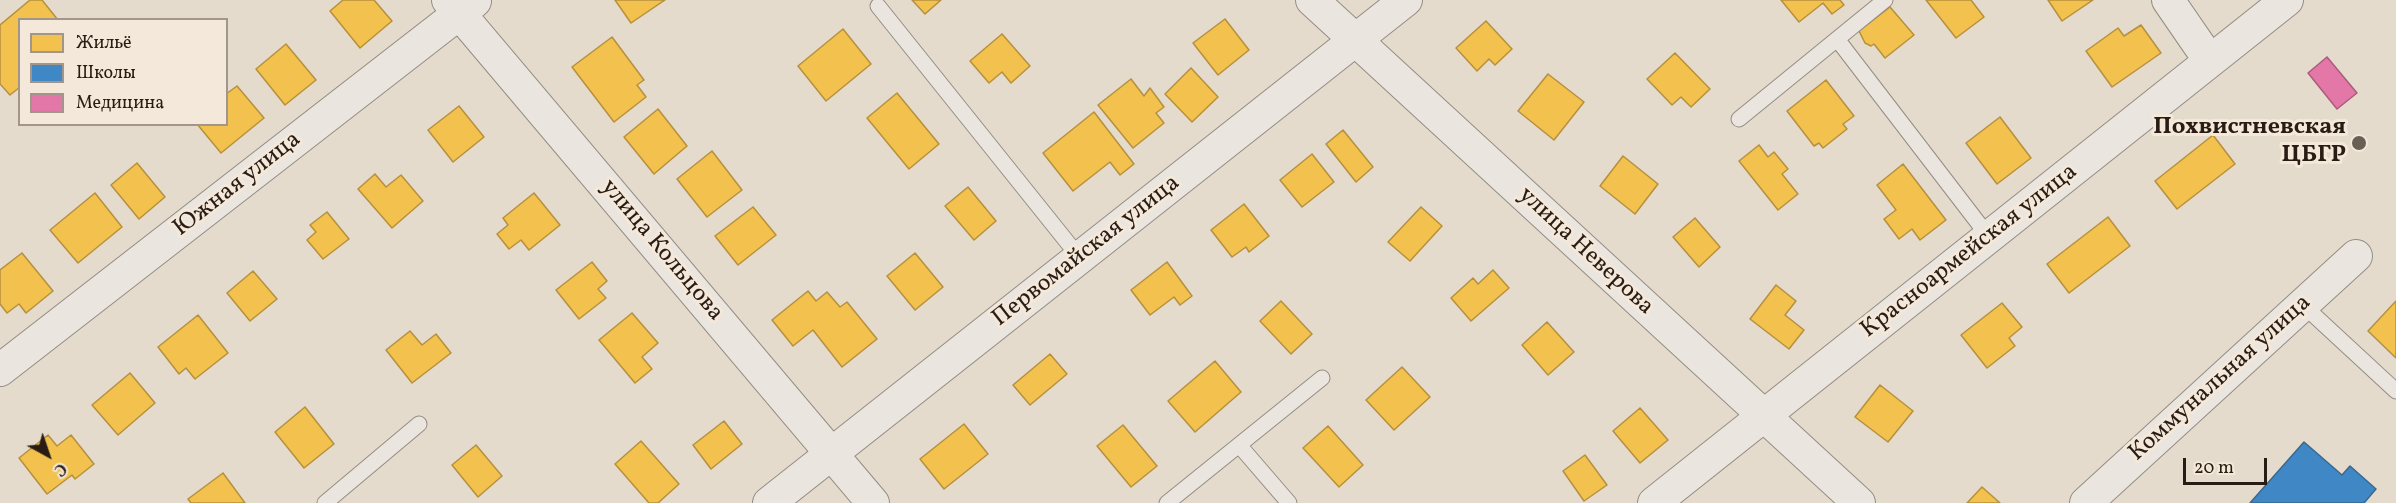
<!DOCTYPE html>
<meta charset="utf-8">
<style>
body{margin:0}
#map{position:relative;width:2396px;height:503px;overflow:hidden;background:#e4dbcd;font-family:Vollkorn,serif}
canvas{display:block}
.legend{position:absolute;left:18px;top:18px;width:210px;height:108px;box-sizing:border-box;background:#f3e8d9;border:2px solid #a2968a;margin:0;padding:8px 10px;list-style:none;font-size:18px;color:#291c14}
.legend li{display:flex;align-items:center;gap:12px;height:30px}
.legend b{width:30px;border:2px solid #a2968a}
.north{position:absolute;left:18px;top:425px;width:60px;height:60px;-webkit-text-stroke:4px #f3e8d9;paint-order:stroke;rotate:140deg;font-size:16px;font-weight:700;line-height:24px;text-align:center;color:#291c14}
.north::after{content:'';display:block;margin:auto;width:21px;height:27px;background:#291c14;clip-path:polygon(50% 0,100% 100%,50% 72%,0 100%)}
.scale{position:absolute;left:2183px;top:458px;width:84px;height:27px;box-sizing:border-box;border:3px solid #291c14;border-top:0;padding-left:8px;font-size:18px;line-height:21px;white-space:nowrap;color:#291c14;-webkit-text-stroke:4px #f3e8d9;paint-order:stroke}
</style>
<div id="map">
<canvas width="2396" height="503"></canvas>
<ul class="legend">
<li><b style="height:16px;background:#f2c14e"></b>Жильё</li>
<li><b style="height:16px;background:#3f88c5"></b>Школы</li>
<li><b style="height:16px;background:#e377a8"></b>Медицина</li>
</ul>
<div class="north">С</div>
<div class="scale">20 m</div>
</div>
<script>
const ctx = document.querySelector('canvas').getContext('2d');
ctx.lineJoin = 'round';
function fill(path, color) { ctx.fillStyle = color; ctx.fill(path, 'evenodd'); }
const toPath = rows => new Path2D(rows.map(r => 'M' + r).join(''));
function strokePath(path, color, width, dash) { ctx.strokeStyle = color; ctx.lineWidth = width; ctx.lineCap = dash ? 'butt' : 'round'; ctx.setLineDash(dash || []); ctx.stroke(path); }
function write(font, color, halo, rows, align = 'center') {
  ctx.font = font + ' Vollkorn,serif'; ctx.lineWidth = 6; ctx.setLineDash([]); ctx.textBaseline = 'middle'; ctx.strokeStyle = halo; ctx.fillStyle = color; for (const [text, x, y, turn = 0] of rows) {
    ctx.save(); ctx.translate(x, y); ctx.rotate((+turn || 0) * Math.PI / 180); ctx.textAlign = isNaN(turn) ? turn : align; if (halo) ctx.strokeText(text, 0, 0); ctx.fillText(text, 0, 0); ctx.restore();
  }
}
const homes = toPath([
 [30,0,42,0,58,20,20,20,20,87,10,95,0,84,0,25,30,0],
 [343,0,374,0,392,21,360,48,330,11,343,0],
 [615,0,665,0,631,23,615,0],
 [912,0,941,0,925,14,912,0],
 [1781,0,1840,0,1844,5,1832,14,1823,3,1799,22,1781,0],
 [1926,0,1971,0,1984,17,1956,38,1926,0],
 [2048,0,2093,0,2062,21,2048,0],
 [1890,7,1914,35,1885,58,1874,44,1871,46,1865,43,1859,31,1890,7],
 [1225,19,1249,50,1218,75,1193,43,1225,19],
 [1486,21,1512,49,1495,65,1489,59,1477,71,1456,48,1486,21],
 [2141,25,2161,53,2112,87,2086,51,2118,28,2124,36,2141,25],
 [843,29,871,64,826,101,798,66,843,29],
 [1002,34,1030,66,1011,83,1002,72,989,83,970,61,1002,34],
 [612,37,644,80,637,85,646,97,614,122,572,67,612,37],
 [286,44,316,80,285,105,256,69,286,44],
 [1675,53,1710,89,1691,107,1681,97,1672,105,1647,79,1675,53],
 [1191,68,1218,97,1192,122,1165,94,1191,68],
 [1548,74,1584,102,1554,140,1518,111,1548,74],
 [1131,79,1144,96,1150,88,1164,107,1156,113,1164,123,1133,148,1098,105,1131,79],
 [1826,80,1854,116,1843,124,1847,129,1823,148,1819,143,1814,146,1787,111,1826,80],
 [237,86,264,118,221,153,197,124,226,124,226,94,237,86],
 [897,93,939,144,909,169,867,118,897,93],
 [459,106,484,137,453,162,428,130,459,106],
 [658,109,687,146,654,174,624,137,658,109],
 [1094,112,1134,164,1120,175,1110,162,1073,191,1043,153,1094,112],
 [2000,117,2031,158,1997,184,1966,143,2000,117],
 [1343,130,1373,167,1356,182,1326,144,1343,130],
 [2213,135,2235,164,2177,209,2155,181,2213,135],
 [1759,145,1768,157,1774,152,1788,169,1782,174,1798,194,1778,210,1739,161,1759,145],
 [712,151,742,190,707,217,677,179,712,151],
 [1312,154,1334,182,1302,207,1280,180,1312,154],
 [1623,156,1658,184,1635,214,1600,186,1623,156],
 [137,163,165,197,139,219,111,185,137,163],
 [1903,164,1946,220,1920,240,1912,229,1899,239,1884,219,1896,210,1877,185,1903,164],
 [375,174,386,187,401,175,423,201,392,228,358,189,375,174],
 [968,187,996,221,974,240,945,206,968,187],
 [95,193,122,227,78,263,50,230,95,193],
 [534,193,560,225,529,250,521,240,509,249,497,234,508,225,503,218,534,193],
 [1244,204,1269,236,1249,252,1246,247,1232,257,1211,230,1244,204],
 [753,207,776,235,738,265,715,236,753,207],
 [1421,207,1442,226,1410,261,1388,242,1421,207],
 [327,212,349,239,323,259,307,240,316,232,310,225,327,212],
 [2108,217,2130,246,2069,293,2047,264,2108,217],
 [1695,218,1720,247,1699,267,1673,237,1695,218],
 [22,253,53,291,26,313,19,304,7,313,0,304,0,270,22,253],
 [915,253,943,287,915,310,887,276,915,253],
 [592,262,607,281,598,289,606,298,579,319,556,290,592,262],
 [1167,262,1192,296,1180,305,1174,297,1150,315,1131,290,1167,262],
 [1493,270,1509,288,1471,321,1451,298,1473,278,1478,284,1493,270],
 [253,271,277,299,250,321,227,293,253,271],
 [1776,285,1796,301,1785,315,1804,330,1789,349,1750,319,1776,285],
 [808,291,816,301,827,292,840,307,847,302,877,339,842,367,813,330,793,346,772,320,808,291],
 [1281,301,1312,334,1291,354,1260,321,1281,301],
 [2396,301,2396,358,2368,331,2396,301],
 [2002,303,2022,327,2009,338,2015,346,1987,368,1961,335,2002,303],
 [632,313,658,343,642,357,652,369,635,383,599,340,632,313],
 [198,315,228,353,195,379,186,368,179,374,158,347,198,315],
 [1547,322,1574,352,1548,375,1522,345,1547,322],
 [410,331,422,345,436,334,451,353,412,383,386,350,410,331],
 [1050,354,1067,374,1030,405,1013,385,1050,354],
 [1215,361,1241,392,1195,432,1168,401,1215,361],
 [1402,367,1430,397,1394,430,1366,400,1402,367],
 [130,373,155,403,118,435,92,405,130,373],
 [1880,385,1913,411,1888,442,1855,417,1880,385],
 [305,407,334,444,304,468,275,432,305,407],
 [1640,408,1668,440,1640,463,1613,431,1640,408],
 [724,421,742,444,711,469,693,445,724,421],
 [964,424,988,454,944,489,920,459,964,424],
 [1123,425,1157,466,1131,487,1097,446,1123,425],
 [1328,426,1363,465,1339,487,1303,448,1328,426],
 [48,435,57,446,71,435,94,464,75,479,72,475,47,494,19,458,48,435],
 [641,441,679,484,658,503,649,503,615,464,641,441],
 [476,445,502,476,478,497,452,465,476,445],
 [1585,455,1607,485,1584,501,1563,471,1585,455],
 [223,473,245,503,191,503,188,499,223,473],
 [1982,487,2000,503,1967,503,1982,487]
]);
fill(homes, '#f2c14e');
strokePath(homes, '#b6903d', 1.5);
const schools = toPath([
 [2304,442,2342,475,2350,466,2376,489,2364,503,2250,503,2304,442]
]);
fill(schools, '#3f88c5');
strokePath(schools, '#386890', 1.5);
const health = toPath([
 [2327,57,2357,93,2337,109,2308,73,2327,57]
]);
fill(health, '#e377a8');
strokePath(health, '#ab5c7c', 1.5);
const service = toPath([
 [878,6,1080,258],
 [1837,39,1989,237],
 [1739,119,1885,0],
 [2303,305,2396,391],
 [1239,445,1289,503],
 [325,503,419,424],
 [1167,503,1322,378]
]);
const minor = toPath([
 [448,0,873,503],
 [1312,0,1859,503],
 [2168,0,2210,61],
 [0,370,475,1],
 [769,503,1406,0],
 [1654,503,2287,0],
 [2086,503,2356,256]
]);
strokePath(service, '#948d84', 17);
strokePath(minor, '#948d84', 34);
strokePath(service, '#eae5de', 15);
strokePath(minor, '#eae5de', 32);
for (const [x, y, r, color] of [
 [2359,143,8,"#6a5f55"]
]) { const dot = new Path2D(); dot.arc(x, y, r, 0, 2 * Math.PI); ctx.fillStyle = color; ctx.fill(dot); strokePath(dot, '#f3e8d9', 2); }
write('bold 24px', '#291c14', '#f3e8d9', [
 ["Похвистневская",2346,129],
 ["ЦБГР",2346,157]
], 'right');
write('24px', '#291c14', '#f3e8d9', [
 ["Южная улица",238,185,-38],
 ["улица Кольцова",661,251,50],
 ["Первомайская улица",1087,252,-38],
 ["улица Неверова",1585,252,43],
 ["Красноармейская улица",1970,252,-38],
 ["Коммунальная улица",2221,379,-42]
]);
</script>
